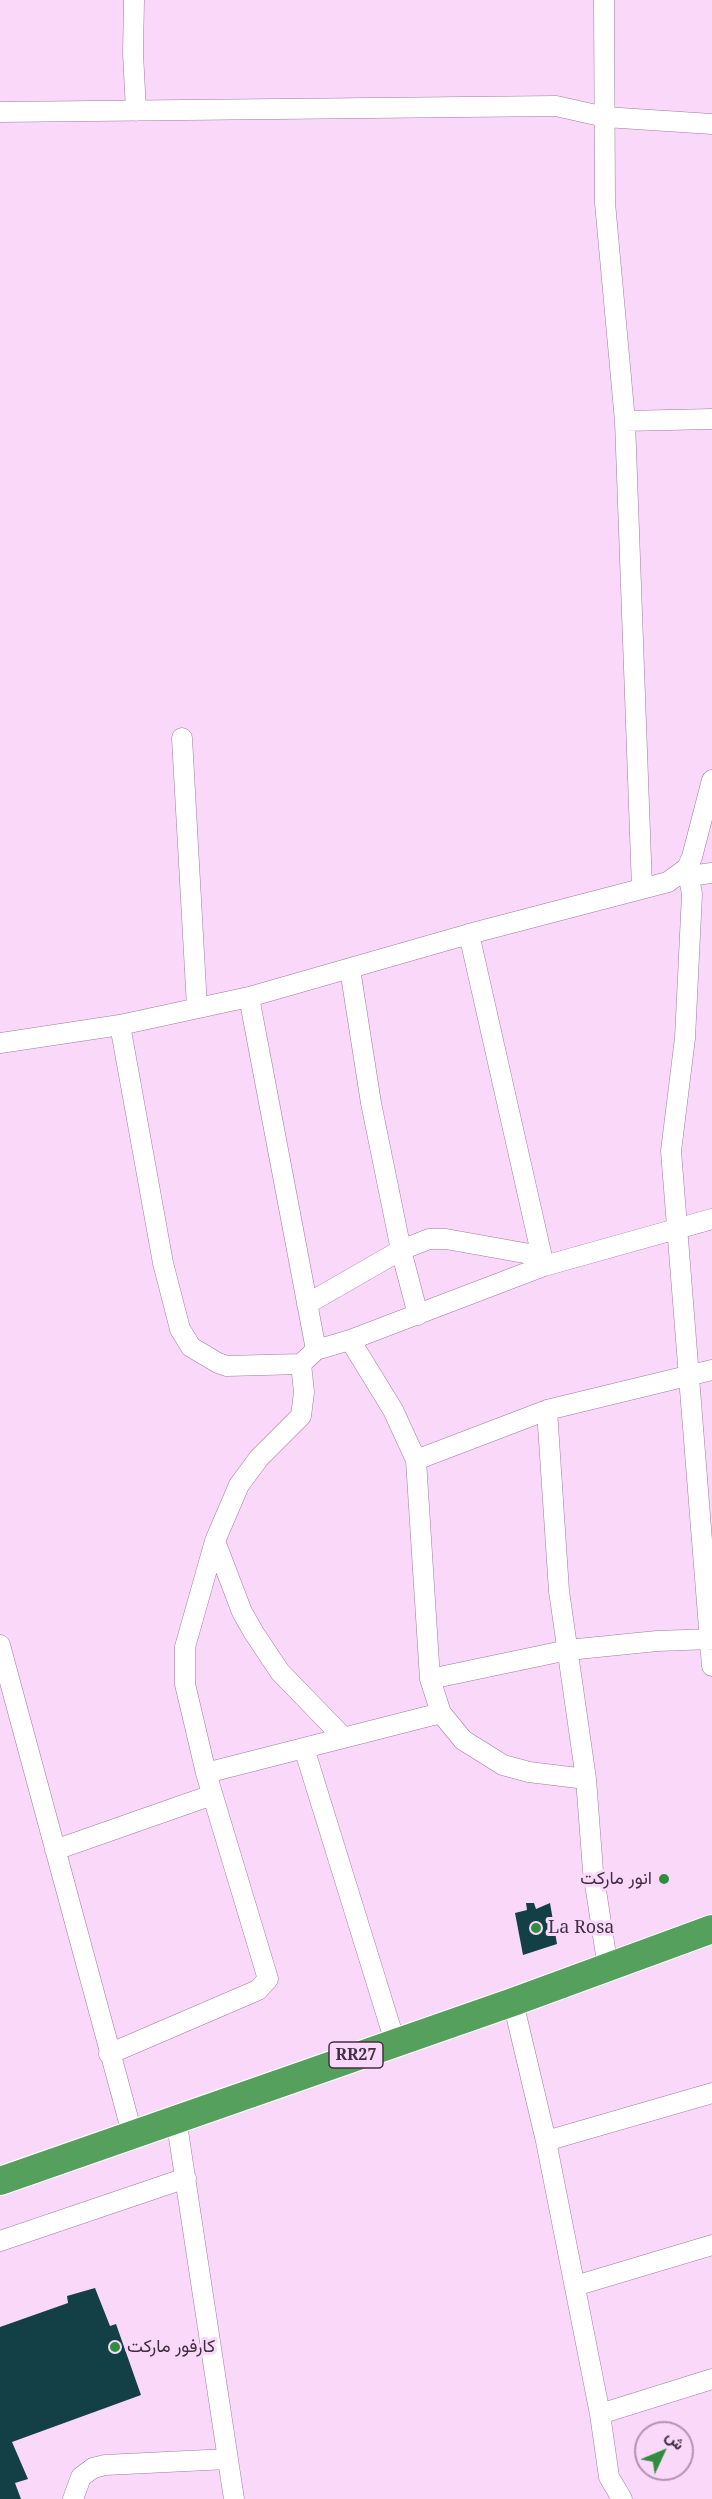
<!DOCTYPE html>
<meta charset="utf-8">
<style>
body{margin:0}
#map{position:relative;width:712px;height:2499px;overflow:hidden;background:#fad8fa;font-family:"Noto Serif",Vazirmatn,serif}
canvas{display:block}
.north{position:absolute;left:634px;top:2421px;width:60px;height:60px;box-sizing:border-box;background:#fad8fa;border:2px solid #b095b0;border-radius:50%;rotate:46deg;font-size:16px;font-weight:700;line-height:24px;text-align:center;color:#413041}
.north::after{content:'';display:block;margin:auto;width:21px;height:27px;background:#308d40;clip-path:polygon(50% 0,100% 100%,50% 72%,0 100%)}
</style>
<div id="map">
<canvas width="712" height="2499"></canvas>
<div class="north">ش</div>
</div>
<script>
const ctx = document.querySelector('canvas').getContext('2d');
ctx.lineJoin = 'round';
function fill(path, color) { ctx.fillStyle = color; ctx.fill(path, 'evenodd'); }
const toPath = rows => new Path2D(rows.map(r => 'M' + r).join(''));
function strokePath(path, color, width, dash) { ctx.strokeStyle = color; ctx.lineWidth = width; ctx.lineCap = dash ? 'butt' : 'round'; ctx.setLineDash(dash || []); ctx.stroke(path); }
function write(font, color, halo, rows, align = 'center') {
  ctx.font = font + ' "Noto Serif",Vazirmatn,serif'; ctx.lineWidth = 6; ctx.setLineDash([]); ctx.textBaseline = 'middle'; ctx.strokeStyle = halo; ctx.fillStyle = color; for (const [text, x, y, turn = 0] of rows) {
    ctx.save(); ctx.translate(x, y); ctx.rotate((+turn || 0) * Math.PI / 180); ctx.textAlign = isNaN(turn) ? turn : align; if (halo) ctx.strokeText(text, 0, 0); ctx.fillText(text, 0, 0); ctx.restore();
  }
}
fill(toPath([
 [526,1903,534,1903,536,1909,550,1903,557,1944,523,1955,515,1913,527,1910],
 [95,2288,110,2326,116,2324,141,2395,12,2442,28,2479,15,2483,21,2499,0,2499,0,2327,68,2303,67,2296]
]), '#134046');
const minor = toPath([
 [134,0,133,53,136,111],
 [604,0,605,203,625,421],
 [0,112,556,106,605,117,712,124],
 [182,738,197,1007],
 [687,868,692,894,685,1038,671,1151,712,1666],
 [689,876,712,873],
 [642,888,625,421,712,419],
 [469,934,544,1266],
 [350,969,371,1103,401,1250,418,1315],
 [249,997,316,1350],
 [120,1025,163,1263,180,1329,191,1347,218,1363,227,1366,301,1364],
 [0,1043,120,1025,249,997,469,934,668,882,687,868,692,857,712,780],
 [307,1304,401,1250,429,1239,446,1239,541,1256],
 [350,1340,393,1410,416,1460,430,1679,441,1713,463,1740,503,1765,529,1772,586,1779],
 [547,1410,559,1591,586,1779,593,1871,608,1968],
 [416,1460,547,1410,712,1370],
 [215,1541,242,1612,254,1633,280,1672,344,1738],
 [0,1645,132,2133],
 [430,1679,568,1650,657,1641,712,1639],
 [304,1748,395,2042],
 [206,1773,441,1713],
 [55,1850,212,1795],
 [513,2002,546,2141,600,2414,609,2477,622,2499],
 [109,2054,258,1990,268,1979,206,1773,185,1684,185,1647,215,1541,239,1485,259,1458,301,1416,304,1392,301,1364,316,1350,350,1340,544,1266,712,1219],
 [176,2118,234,2499],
 [546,2141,712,2093],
 [0,2241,186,2178],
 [575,2286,712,2245],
 [600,2414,712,2379],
 [73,2499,81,2477,93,2468,105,2465,228,2459]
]);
const highway = toPath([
 [0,2181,513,2002,712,1929]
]);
strokePath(minor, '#a17aa1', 21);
strokePath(highway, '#fff', 30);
strokePath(minor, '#fff', 20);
strokePath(highway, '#55a05d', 28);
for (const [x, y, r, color] of [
 [664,1879,6,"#308d40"],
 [536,1928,6,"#308d40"],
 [115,2347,6,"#308d40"]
]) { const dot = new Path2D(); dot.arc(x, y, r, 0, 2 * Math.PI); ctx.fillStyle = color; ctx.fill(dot); strokePath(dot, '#fad8fa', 2); }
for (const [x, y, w] of [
 [356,2055,54]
]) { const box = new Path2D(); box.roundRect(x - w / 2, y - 13, w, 26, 4.5); ctx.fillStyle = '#fad8fa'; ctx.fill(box); strokePath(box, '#413041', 1.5); }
write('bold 16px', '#413041', null, [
 ["RR27",356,2055]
]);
write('18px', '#413041', '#fad8fa', [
 ["انور ماركت",652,1879,"right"],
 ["La Rosa",548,1928],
 ["كارفور ماركت",127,2347]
], 'left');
</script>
